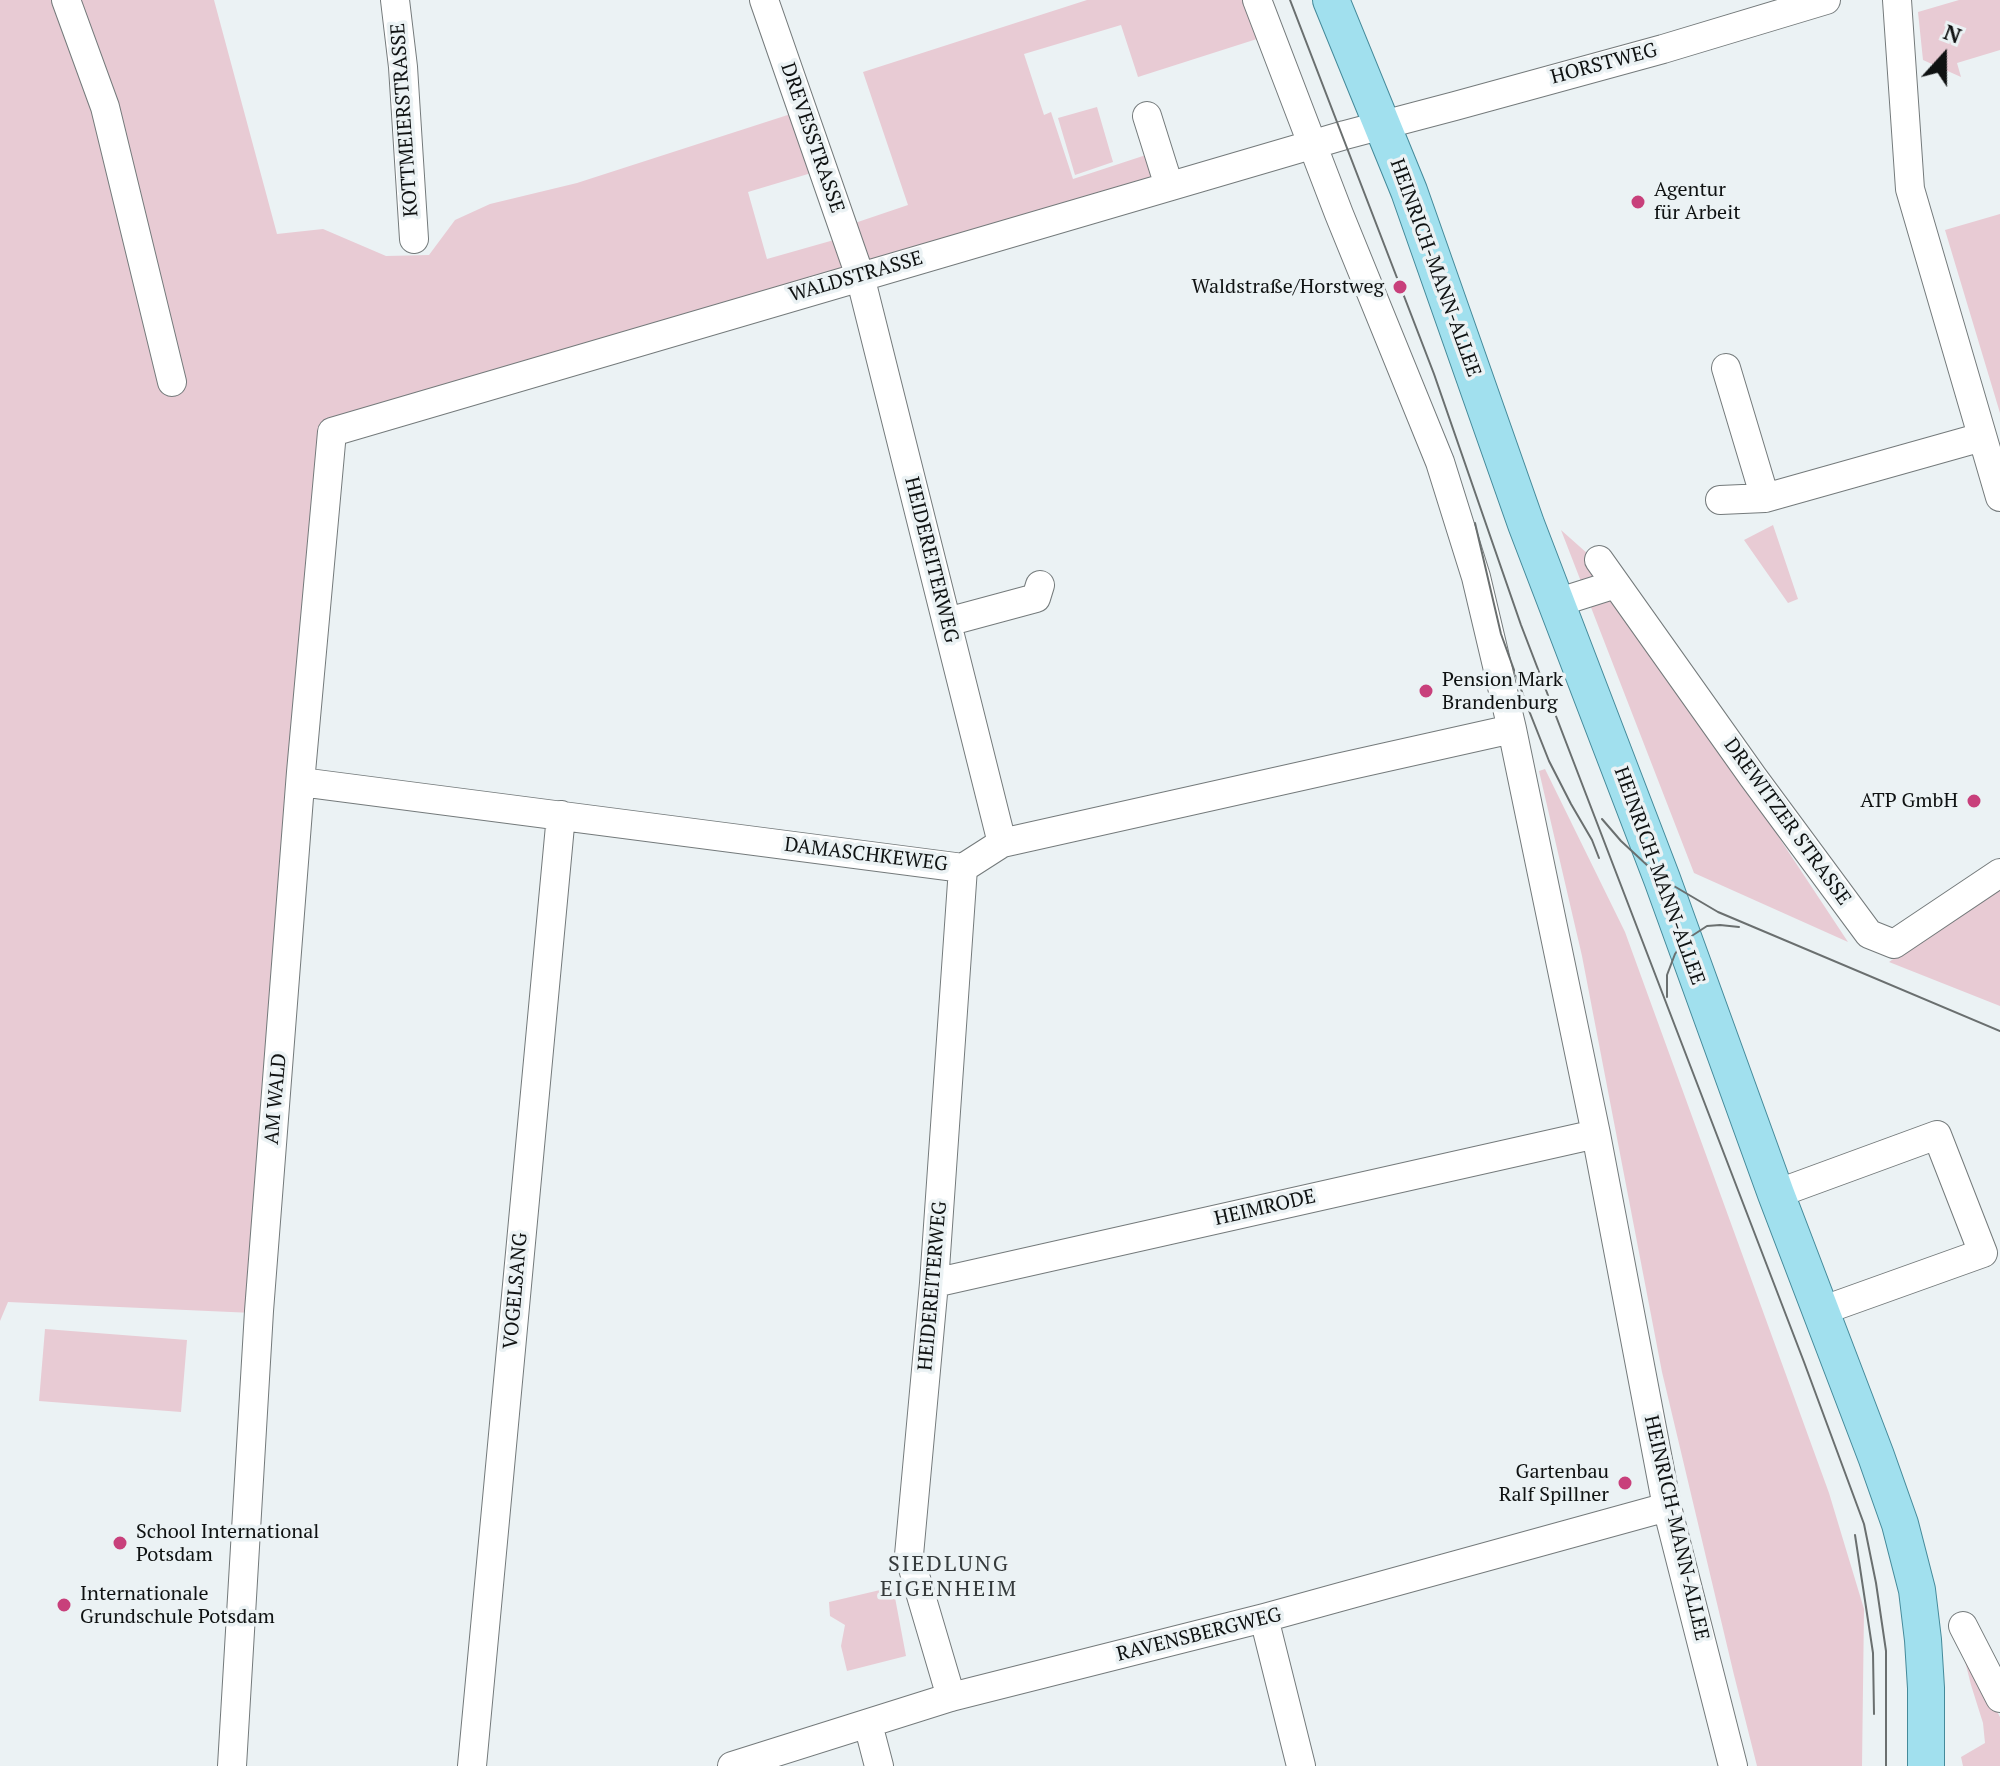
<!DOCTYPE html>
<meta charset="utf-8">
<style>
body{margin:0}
#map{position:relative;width:2000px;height:1766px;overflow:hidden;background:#ebf2f4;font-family:"PT Serif",serif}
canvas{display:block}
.north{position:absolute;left:1904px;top:16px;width:80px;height:80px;-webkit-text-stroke:6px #ebf2f4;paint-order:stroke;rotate:21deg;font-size:22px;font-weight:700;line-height:32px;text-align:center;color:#0f1212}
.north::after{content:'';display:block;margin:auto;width:28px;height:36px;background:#0f1212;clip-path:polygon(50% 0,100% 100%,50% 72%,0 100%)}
</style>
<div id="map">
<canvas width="2000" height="1766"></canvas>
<div class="north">N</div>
</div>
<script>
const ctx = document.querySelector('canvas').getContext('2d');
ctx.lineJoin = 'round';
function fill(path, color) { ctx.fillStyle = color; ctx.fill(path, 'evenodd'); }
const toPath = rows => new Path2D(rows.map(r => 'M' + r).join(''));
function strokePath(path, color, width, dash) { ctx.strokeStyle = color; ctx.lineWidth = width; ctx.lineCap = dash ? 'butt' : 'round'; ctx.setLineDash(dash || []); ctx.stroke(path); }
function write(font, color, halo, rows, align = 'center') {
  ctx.font = font + ' "PT Serif",serif'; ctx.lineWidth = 7; ctx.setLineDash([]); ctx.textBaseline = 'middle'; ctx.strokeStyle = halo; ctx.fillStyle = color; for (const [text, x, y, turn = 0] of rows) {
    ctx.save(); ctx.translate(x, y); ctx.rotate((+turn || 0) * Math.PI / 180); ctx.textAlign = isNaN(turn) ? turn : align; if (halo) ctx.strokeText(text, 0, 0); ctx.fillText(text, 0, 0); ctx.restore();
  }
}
fill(toPath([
 [0,0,214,0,277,234,323,229,386,256,429,255,455,220,490,204,577,183,797,112,818,171,748,192,767,259,841,238,855,276,328,423,253,1313,8,1302,0,1321],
 [1087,0,1246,0,1260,38,1138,77,1121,25,1024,54,1044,115,1051,112,1073,179,1149,154,1156,184,862,274,846,226,908,205,863,72],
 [1959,0,2000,0,2000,50,1957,63,1961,77,1923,60,1918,12],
 [1097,107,1113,162,1075,175,1058,118],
 [2000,214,2000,413,1945,230],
 [1773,525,1798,599,1788,603,1744,540],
 [1561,530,1597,562,1848,942,1694,873],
 [1545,769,1625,932,1829,1493,1864,1609,1862,1766,1757,1766,1734,1675,1662,1372,1582,956,1539,771],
 [2000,884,2000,1006,1889,962],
 [45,1329,187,1340,181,1412,39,1401],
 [893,1587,906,1656,847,1671,841,1646,845,1625,830,1616,829,1602],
 [1960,1641,2000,1717,2000,1766,1963,1766,1961,1757,1985,1743,1983,1723,1971,1685]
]), '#e8cbd4');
const minor = toPath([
 [66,0,105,107,172,382],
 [395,0,403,67,414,239],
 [764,0,860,276,1002,843],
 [1257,0,1339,214,1440,462,1476,577,1512,729,1596,1134,1667,1507,1733,1766],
 [1897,0,1910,189,2000,497],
 [1147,116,1169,186],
 [1726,368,1765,498],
 [1720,500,1765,498,1982,437],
 [1599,560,1753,777,1869,934,1894,944,2000,873],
 [1556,603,1616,584],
 [947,622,1036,598,1040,585],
 [301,782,963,868,1002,843,1512,729],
 [1776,1194,1937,1135,1983,1253,1821,1311],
 [934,1283,1596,1134],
 [1264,1618,1301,1766],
 [1963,1626,2000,1698],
 [951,1697,909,1555,934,1283,963,868],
 [868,1724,879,1766],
 [232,1766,259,1311,301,772,332,432,1345,135,1455,106,1663,49,1826,0],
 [472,1766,561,815],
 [732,1766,951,1697,1264,1618,1667,1507]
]);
const major = toPath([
 [1331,0,1409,191,1526,524,1662,879,1776,1194,1876,1456,1900,1524,1917,1590,1923,1640,1926,1688,1926,1766]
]);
strokePath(minor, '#747a7b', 30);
strokePath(major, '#458a9a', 38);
strokePath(minor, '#fff', 28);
strokePath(major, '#a1e0ee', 36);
strokePath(toPath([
 [1290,0,1434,374,1521,625,1804,1362,1864,1524,1876,1583,1886,1651,1886,1766],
 [1475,523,1501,634,1526,703,1549,761,1571,804,1592,840,1599,858],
 [1602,819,1621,841,1662,879,1718,912,2000,1031],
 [1667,997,1667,975,1675,954,1684,941,1707,926,1720,925,1739,927],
 [1855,1535,1873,1653,1874,1714]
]), '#6a6f6f', 2);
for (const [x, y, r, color] of [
 [1638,202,8,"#c8407b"],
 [1400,287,8,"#c8407b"],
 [1426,691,8,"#c8407b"],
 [1974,801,8,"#c8407b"],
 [1625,1483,8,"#c8407b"],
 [120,1543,8,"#c8407b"],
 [64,1605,8,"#c8407b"]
]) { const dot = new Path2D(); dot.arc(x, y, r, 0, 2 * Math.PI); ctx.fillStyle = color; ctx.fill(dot); strokePath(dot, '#ebf2f4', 3); }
write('20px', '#0f1212', '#ebf2f4', [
 ["HORSTWEG",1604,64,-15],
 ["KOTTMEIERSTRASSE",405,120,-94],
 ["DREVESSTRASSE",812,138,71],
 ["HEINRICH-MANN-ALLEE",1435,268,70],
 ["WALDSTRASSE",856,277,-16],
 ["HEIDEREITERWEG",931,560,76],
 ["DREWITZER STRASSE",1787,822,54],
 ["DAMASCHKEWEG",866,855,7],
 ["HEINRICH-MANN-ALLEE",1659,876,70],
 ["AM WALD",276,1099,-85],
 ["HEIMRODE",1265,1208,-13],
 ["HEIDEREITERWEG",933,1286,-85],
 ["VOGELSANG",516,1291,-85],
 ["HEINRICH-MANN-ALLEE",1676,1528,77],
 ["RAVENSBERGWEG",1199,1635,-14]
]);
write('20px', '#0f1212', '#ebf2f4', [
 ["Agentur",1654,190],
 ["für Arbeit",1654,213],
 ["Waldstraße/Horstweg",1384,287,"right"],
 ["Pension Mark",1442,680],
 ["Brandenburg",1442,703],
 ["ATP GmbH",1958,801,"right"],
 ["Gartenbau",1609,1472,"right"],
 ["Ralf Spillner",1609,1495,"right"],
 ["School International",136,1532],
 ["Potsdam",136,1555],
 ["Internationale",80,1594],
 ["Grundschule Potsdam",80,1617]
], 'left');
ctx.letterSpacing = '2px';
write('22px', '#353a3b', '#ebf2f4', [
 ["SIEDLUNG",949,1565],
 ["EIGENHEIM",949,1590]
]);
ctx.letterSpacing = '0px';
</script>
